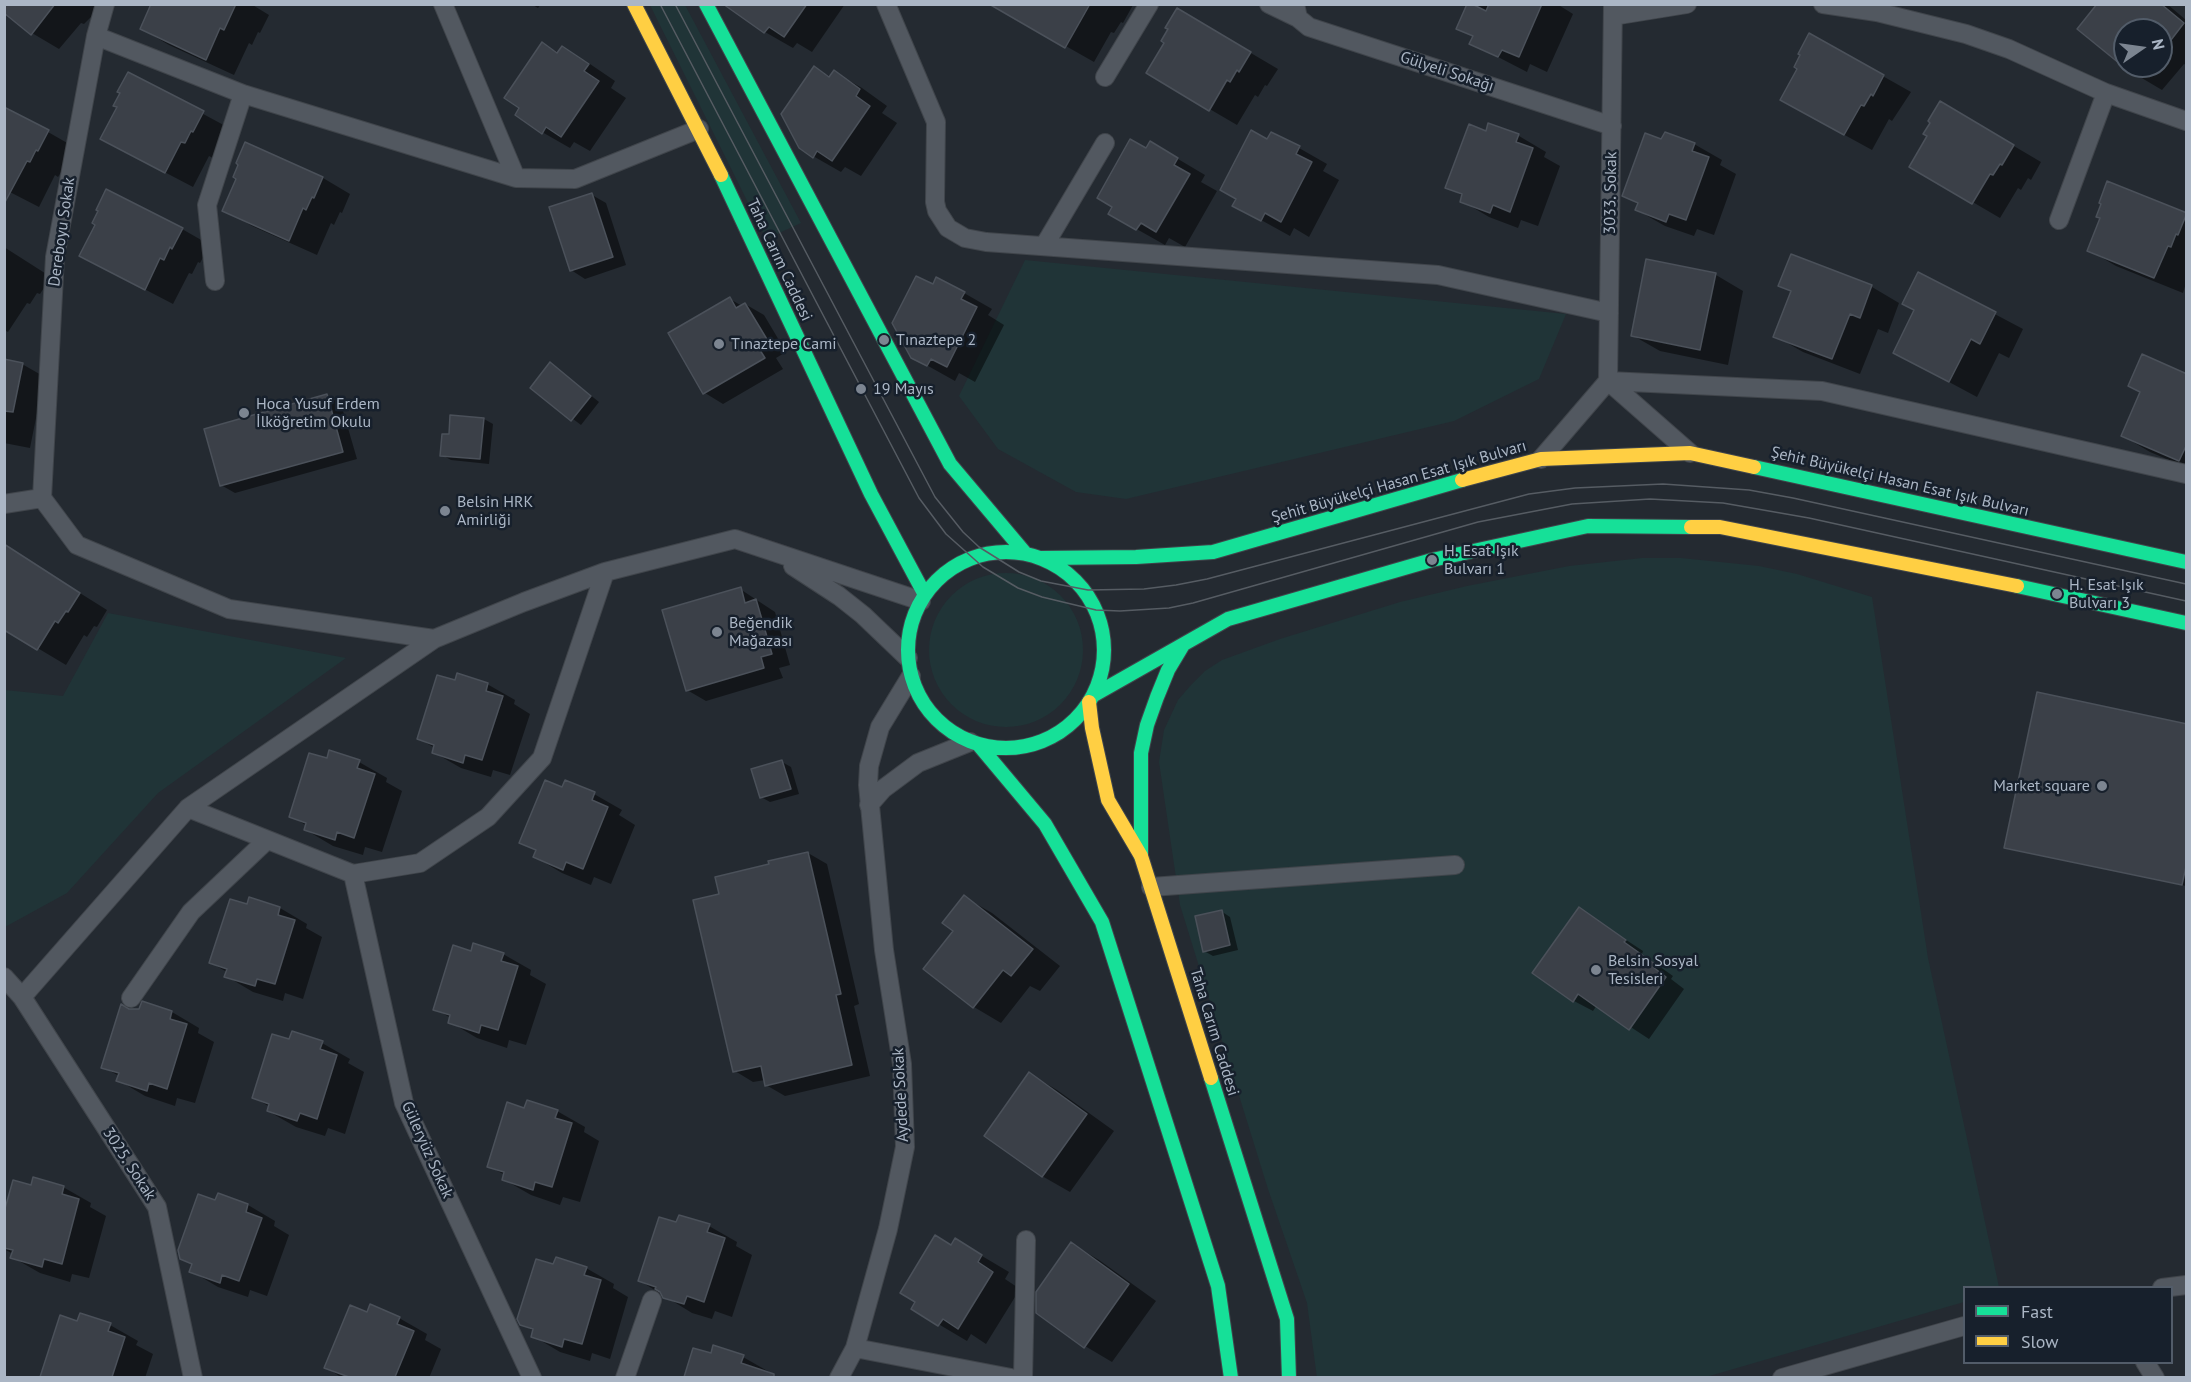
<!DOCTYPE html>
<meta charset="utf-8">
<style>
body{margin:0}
#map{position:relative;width:2191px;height:1382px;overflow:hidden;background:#242a31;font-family:"PT Sans",sans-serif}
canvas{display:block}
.frame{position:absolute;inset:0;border:6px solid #abb6c5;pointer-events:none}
.legend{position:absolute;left:1963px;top:1286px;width:210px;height:78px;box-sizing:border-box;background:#17202c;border:2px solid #525c69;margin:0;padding:8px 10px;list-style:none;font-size:18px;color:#abb6c5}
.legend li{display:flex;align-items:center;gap:12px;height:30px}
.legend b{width:30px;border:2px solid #525c69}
.north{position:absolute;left:2113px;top:18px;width:60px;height:60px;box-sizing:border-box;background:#17202c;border:2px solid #525c69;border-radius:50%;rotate:77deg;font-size:16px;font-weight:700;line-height:24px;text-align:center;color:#abb6c5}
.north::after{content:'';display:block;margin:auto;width:21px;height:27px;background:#7c8591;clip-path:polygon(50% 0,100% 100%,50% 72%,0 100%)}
</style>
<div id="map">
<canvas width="2191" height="1382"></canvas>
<div class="frame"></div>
<ul class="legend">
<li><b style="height:8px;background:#16e098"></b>Fast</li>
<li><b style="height:8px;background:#ffcf43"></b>Slow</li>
</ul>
<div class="north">N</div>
</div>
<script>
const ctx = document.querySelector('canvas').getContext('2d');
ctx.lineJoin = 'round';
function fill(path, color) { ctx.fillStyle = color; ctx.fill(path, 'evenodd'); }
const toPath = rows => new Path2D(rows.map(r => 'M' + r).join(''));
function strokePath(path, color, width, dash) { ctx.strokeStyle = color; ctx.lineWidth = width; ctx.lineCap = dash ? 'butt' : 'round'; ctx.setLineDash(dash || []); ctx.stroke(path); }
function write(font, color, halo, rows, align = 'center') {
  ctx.font = font + ' "PT Sans",sans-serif'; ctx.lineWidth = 5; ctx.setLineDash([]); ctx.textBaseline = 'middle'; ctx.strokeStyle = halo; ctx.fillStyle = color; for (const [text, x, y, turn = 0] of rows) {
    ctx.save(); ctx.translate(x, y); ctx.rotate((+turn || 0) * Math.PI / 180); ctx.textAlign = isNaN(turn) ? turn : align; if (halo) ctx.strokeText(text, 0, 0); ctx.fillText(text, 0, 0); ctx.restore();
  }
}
fill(toPath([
 [650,5,685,5,801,223,766,239],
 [1025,260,1566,314,1539,379,1454,421,1126,499,1076,492,998,449,959,396],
 [1642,558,1681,558,1759,566,1797,574,1872,597,1928,958,1999,1287,1964,1288,1964,1302,1706,1377,1317,1378,1307,1303,1268,1189,1180,905,1159,762,1164,730,1178,700,1191,685,1205,671,1222,660,1280,639,1400,602,1467,586,1569,566],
 '929 650a77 77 0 1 1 154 0a77 77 0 1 1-154 0Z',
 [108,613,346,658,158,793,67,893,5,927,5,690,63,696]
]), '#203437');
fill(toPath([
 [4,4,104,4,84,24,81,23,59,49,32,33],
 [153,4,251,4,269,15,260,33,258,32,252,45,249,43,234,75,169,45,142,29],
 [531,4,541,4,538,8],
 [740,4,845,4,812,52,797,43,793,48,765,32,740,14],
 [1007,4,1133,5,1123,23,1121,22,1114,33,1111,32,1094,62,1004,11],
 [1469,4,1557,4,1573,14,1547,72,1530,64,1527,72,1471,43,1474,37,1458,28],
 [2099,4,2167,4,2186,20,2186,65,2184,64,2162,90,2135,74,2079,29],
 [2125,30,2161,30,2161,66,2125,66],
 [1205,26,1278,69,1267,86,1265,85,1258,97,1255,95,1237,125,1148,73],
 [1810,35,1911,92,1892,121,1889,119,1872,150,1810,116,1799,69],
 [543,44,559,53,562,48,590,64,615,81,611,88,626,98,590,151,574,142,570,148,542,132],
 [815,68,831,77,834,72,862,88,887,106,882,113,897,123,861,176,845,167,841,172,813,156],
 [129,74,231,129,213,158,209,156,193,187,130,154,119,107],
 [1941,103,2041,162,2031,180,2028,178,2021,190,2018,188,2000,218,1911,166,1929,136],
 [1489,125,1519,136,1546,152,1544,157,1560,166,1538,226,1521,220,1518,228,1489,217,1462,201,1463,196,1447,187,1487,133],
 [48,132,76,148,58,177,55,175,39,207,4,189],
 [1268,141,1299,148,1327,164,1323,171,1339,180,1309,237,1294,228,1290,236,1234,205],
 [1662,141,1694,144,1722,160,1720,165,1736,174,1714,235,1697,229,1694,236,1665,226,1637,210,1639,205,1624,196],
 [1151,143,1205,175,1201,182,1217,191,1185,247,1169,238,1165,245,1110,214],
 [246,144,323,178,350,194,342,213,340,212,334,225,331,223,317,255,252,226,224,210,238,179],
 [2108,183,2186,215,2186,283,2183,293,2116,266,2089,250,2101,218],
 [592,195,606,203,626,265,585,279,571,270],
 [182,229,210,245,200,263,198,262,192,274,189,273,173,304,81,256],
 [4,247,51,277,40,294,37,293,30,304,27,303,8,332,4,330],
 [1792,256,1872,287,1899,303,1888,333,1878,329,1860,374,1803,352,1775,336,1792,292,1780,286],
 [1919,274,2023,329,2009,358,1999,353,1977,397,1895,353,1916,310],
 [1716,275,1743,291,1728,365,1660,351,1632,335],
 [933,286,964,293,992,309,988,315,1004,325,975,382,959,373,955,381,912,357],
 [730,299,742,306,745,304,764,315,786,352,776,358,783,369,723,404,705,393],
 [4,361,22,364,50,380,41,414,37,413,30,448,4,443],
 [559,370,599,402,581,425,532,388],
 [2186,375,2186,467,2150,452,2123,436],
 [327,396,341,404,357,459,235,493,221,485],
 [484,419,493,424,489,464,451,460,442,455,450,436],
 [8,548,107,610,97,627,94,626,87,637,84,635,66,665,4,628],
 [740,589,775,612,790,665,779,668,783,678,706,701,687,690],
 [456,682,487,684,515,700,514,704,530,714,510,775,493,770,491,777,461,768,433,752,435,748,419,739],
 [2186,726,2186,886,2006,847],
 [328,760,359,762,387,778,386,782,402,791,382,852,365,847,363,855,333,846,306,830,307,826,291,816],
 [782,762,791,767,799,794,770,802,761,797],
 [562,789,594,794,622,810,619,815,635,825,611,884,594,877,591,885,562,873,535,857,537,851,521,842],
 [808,853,827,864,859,1004,854,1006,870,1076,785,1096,766,1085,765,1080,753,1082,735,1071,721,895,771,865],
 [964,897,992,913,1060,966,1040,991,1030,986,1001,1023,974,1007,955,931],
 [248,906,280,908,307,924,306,928,322,937,303,999,285,993,283,1001,253,992,226,976,227,972,211,963],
 [1579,909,1643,951,1642,954,1673,976,1671,979,1684,989,1649,1039,1597,1005,1593,1011,1574,1001,1534,973],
 [1221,911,1230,917,1238,950,1213,956,1204,951],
 [472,953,503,954,531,970,530,975,546,984,526,1045,509,1040,507,1048,477,1038,450,1022,451,1018,435,1009],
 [130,1011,172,1012,199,1028,198,1033,214,1042,195,1103,177,1098,175,1106,145,1096,118,1080,119,1076,103,1067],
 [290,1041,322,1043,350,1059,348,1063,364,1072,345,1134,328,1128,325,1136,296,1127,268,1111,270,1107,253,1097],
 [1030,1074,1057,1090,1114,1131,1070,1192,1042,1176],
 [525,1110,557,1111,585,1127,584,1132,599,1141,580,1202,563,1197,560,1205,531,1195,503,1179,505,1175,488,1166],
 [32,1187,63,1187,91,1203,90,1207,106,1216,89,1278,72,1274,70,1282,40,1273,12,1257,13,1254,4,1249,4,1217],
 [216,1202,248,1205,275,1221,274,1226,289,1235,267,1296,250,1290,248,1297,218,1287,191,1271,193,1265,181,1258],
 [709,1226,737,1242,736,1246,752,1255,732,1317,715,1311,712,1319,692,1313,640,1281],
 [955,1240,1009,1272,1005,1279,1020,1289,986,1344,971,1334,967,1341,913,1309],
 [1072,1244,1099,1260,1156,1301,1112,1362,1085,1346],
 [554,1266,586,1268,614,1284,613,1288,628,1297,610,1359,592,1353,590,1361,560,1352,533,1336,534,1331,521,1324],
 [61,1317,78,1323,110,1325,138,1341,136,1345,153,1354,145,1378,42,1378],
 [399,1318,427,1334,425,1340,441,1349,429,1378,342,1378,326,1367],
 [694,1350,712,1355,743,1357,771,1373,771,1378,685,1378]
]), '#0007');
const building = toPath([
 [4,4,55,4,31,35,4,13,4,4],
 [151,4,236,4,224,30,220,28,206,60,140,29,151,4],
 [723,4,807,4,784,37,769,27,764,33,723,4],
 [989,4,1090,4,1065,48,989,4],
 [1467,4,1472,4,1486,11,1489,4,1542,4,1519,57,1502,50,1498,57,1469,44,1473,36,1456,29,1467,4],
 [2097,4,2161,4,2184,23,2161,53,2161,30,2125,30,2125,68,2077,29,2097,4],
 [1177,8,1251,52,1239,72,1237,70,1230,82,1227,80,1209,111,1146,73,1164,43,1161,41,1168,29,1165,28,1177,8],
 [1809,33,1884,75,1873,96,1871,94,1864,106,1861,105,1844,135,1780,100,1797,69,1794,67,1800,55,1798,54,1809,33],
 [542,42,557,53,562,46,589,64,584,71,599,81,561,137,546,127,542,134,515,115,519,108,504,98,542,42],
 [814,66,829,77,834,70,860,89,856,96,870,106,832,161,817,151,813,158,799,148,781,114,814,66],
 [128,72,204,111,193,132,191,131,185,143,181,142,165,173,100,139,117,107,113,106,120,93,117,92,128,72],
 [1940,101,2014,145,2002,165,2000,164,1993,175,1990,174,1972,204,1909,167,1927,136,1923,134,1930,123,1928,121,1940,101],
 [4,107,49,130,38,151,36,150,30,162,27,161,4,204,4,107],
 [1488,123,1519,134,1516,142,1533,148,1510,212,1493,205,1490,213,1460,202,1462,194,1445,188,1469,124,1486,131,1488,123],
 [1251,130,1267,139,1271,132,1300,146,1296,154,1312,162,1281,222,1265,213,1261,221,1232,206,1236,199,1220,190,1251,130],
 [1665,132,1695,143,1692,151,1709,157,1686,220,1669,214,1666,222,1635,210,1638,203,1622,196,1645,133,1661,139,1665,132],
 [1130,139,1146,148,1150,141,1178,158,1174,165,1190,174,1156,232,1141,223,1136,230,1108,214,1112,207,1097,198,1130,139],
 [245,142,323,177,314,198,312,197,306,210,303,208,289,241,222,211,236,179,233,177,238,165,236,163,245,142],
 [2107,181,2187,213,2178,235,2176,234,2171,247,2168,246,2154,278,2087,251,2100,218,2096,217,2101,204,2099,203,2107,181],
 [106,189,183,228,172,249,170,247,164,260,160,258,145,290,79,256,95,225,92,223,98,211,96,210,106,189],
 [592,193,613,257,570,271,549,207,592,193],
 [1791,254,1872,285,1860,318,1850,314,1832,359,1773,337,1791,291,1778,286,1791,254],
 [1646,259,1716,273,1700,350,1631,336,1646,259],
 [1918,272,1996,312,1980,344,1971,339,1949,382,1893,353,1914,310,1902,304,1918,272],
 [916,276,933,284,936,277,965,292,961,299,977,307,947,367,931,359,927,366,911,358,892,323,916,276],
 [730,297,736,308,745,303,768,341,758,347,765,358,703,394,668,333,730,297],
 [2142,354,2187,374,2187,444,2179,461,2121,436,2140,392,2128,386,2142,354],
 [4,359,23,363,13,412,4,411,4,359],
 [550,362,591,396,571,421,530,388,550,362],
 [327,394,343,452,220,486,204,429,327,394],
 [450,415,484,418,480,459,440,456,442,434,449,434,450,415],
 [4,544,80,593,68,612,66,611,58,623,55,621,37,650,4,630,4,544],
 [741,587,745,603,756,599,772,654,761,657,764,668,686,691,662,610,741,587],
 [457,673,488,683,486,691,503,696,482,760,465,755,463,763,432,753,434,745,417,739,437,675,455,680,457,673],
 [2037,692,2187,724,2187,862,2182,885,2004,848,2037,692],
 [329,750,360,760,357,768,375,774,354,838,337,832,335,840,304,830,306,823,289,817,309,753,327,758,329,750],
 [782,760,791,789,760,798,751,769,782,760],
 [545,780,562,787,565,780,595,792,592,800,608,807,583,869,566,862,563,870,533,857,536,850,519,843,545,780],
 [808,852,841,994,836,995,852,1065,765,1086,761,1066,733,1072,693,900,719,894,715,877,769,864,768,861,808,852],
 [964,895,1033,949,1011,976,1003,970,973,1008,923,969,953,931,942,923,964,895],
 [249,897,280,907,278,915,295,920,275,984,257,979,255,986,224,977,227,969,209,963,230,899,247,904,249,897],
 [1579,907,1626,940,1624,942,1655,964,1653,967,1666,977,1629,1030,1578,994,1573,1002,1532,973,1579,907],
 [1222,910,1230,945,1203,952,1195,916,1222,910],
 [473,943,504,953,501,961,518,966,498,1030,481,1025,479,1033,448,1023,450,1015,433,1010,453,945,471,951,473,943],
 [142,1001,172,1011,170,1019,187,1024,167,1089,149,1083,147,1091,116,1081,119,1073,101,1068,121,1004,129,1009,139,1009,142,1001],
 [292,1031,323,1041,320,1049,337,1055,317,1119,300,1113,297,1121,267,1111,269,1104,252,1098,272,1034,289,1039,292,1031],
 [1029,1072,1087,1114,1042,1177,984,1136,1029,1072],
 [527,1100,558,1110,555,1118,572,1123,552,1187,535,1182,533,1190,502,1180,504,1172,487,1167,507,1102,524,1108,527,1100],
 [33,1177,64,1186,62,1194,79,1199,62,1264,44,1259,42,1267,10,1258,13,1250,4,1248,4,1212,13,1180,31,1185,33,1177],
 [218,1193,248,1204,246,1212,262,1218,239,1281,222,1275,220,1283,189,1272,192,1264,180,1259,178,1250,198,1194,215,1200,218,1193],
 [679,1215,710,1224,707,1232,725,1238,704,1302,687,1296,684,1304,663,1298,660,1292,655,1289,656,1287,638,1281,659,1217,676,1222,679,1215],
 [935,1235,951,1245,955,1238,982,1255,978,1262,993,1272,958,1329,943,1319,938,1326,911,1309,915,1302,900,1293,935,1235],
 [1071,1242,1129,1284,1084,1348,1036,1313,1036,1292,1071,1242],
 [556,1257,587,1267,584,1275,601,1280,582,1344,564,1339,562,1347,531,1337,533,1329,520,1325,517,1319,536,1259,553,1264,556,1257],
 [370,1304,400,1317,397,1324,414,1331,395,1377,349,1377,324,1368,350,1305,367,1312,370,1304],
 [80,1313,111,1323,108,1331,125,1337,112,1377,40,1377,60,1315,77,1321,80,1313],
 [713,1345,744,1355,741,1363,774,1374,774,1377,684,1377,693,1348,711,1353,713,1345]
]);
fill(building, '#3b4048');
strokePath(building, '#4b515a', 1.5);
const street = toPath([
 [443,4,516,178],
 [886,4,936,122,935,202,937,211,948,228,965,238,986,242,1438,275,1609,313],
 [1269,4,1298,18],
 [1295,4,1298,18,1309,27,1612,126],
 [1613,4,1608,381,1822,391,2186,474],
 [1823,4,1877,12,1966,34,2009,49,2106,93,2186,121],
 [1613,16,1687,4],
 [96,36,243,94,516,178,575,179,699,129],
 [1105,77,1149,4],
 [2059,220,2106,93],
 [1044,246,1105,143],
 [215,281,207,205,243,94],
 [1541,459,1608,381,1690,453],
 [42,498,55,257,96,36,105,4],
 [4,504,42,498,77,545,229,609,434,639],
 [793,566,839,596,863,615,908,658],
 [869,805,883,789,918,763,970,742],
 [188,808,353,874,420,863,488,817,542,758,605,572],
 [353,874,404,1103,532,1378],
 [1151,887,1455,865],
 [4,977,22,997,157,1207,193,1378],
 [22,997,188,808,434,639,524,602,605,572,735,539,921,601],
 [131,998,191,912,267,840],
 [2162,1288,2186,1285],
 [855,1348,1011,1378],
 [2145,1362,2155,1378],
 [625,1378,652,1300],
 [839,1378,855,1348,888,1229,905,1147,902,1064,884,950,868,785,869,766,880,727,911,676],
 [1023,1378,1026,1240],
 [1782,1378,1964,1326]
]);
const fast = toPath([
 [706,4,950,464,1025,553],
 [721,175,871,494,925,595],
 [1754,467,2186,562],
 '908 650a98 98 0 1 1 196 0a98 98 0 1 1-196 0Z',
 [1042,558,1136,557,1213,552,1462,480],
 [2017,586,2186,623],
 [1094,695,1228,619,1432,560,1588,526,1691,527],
 [978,744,1045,824,1102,922,1218,1286,1231,1378],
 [1141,856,1141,753,1147,725,1157,697,1168,670,1183,645],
 [1211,1078,1287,1319,1289,1378]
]);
const slow = toPath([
 [634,4,721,175],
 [1462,480,1541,459,1690,453,1754,467],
 [1691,527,1720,527,2017,586],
 [1089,702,1092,728,1108,800,1141,856,1211,1078]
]);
strokePath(street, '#40454b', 20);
strokePath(fast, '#40454b', 16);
strokePath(slow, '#40454b', 16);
strokePath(street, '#525860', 18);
strokePath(fast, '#16e098', 14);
strokePath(slow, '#ffcf43', 14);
strokePath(toPath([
 [660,4,919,498,946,534,983,567,1018,588,1042,597,1096,610,1120,611,1169,608,1193,603,1478,522,1572,504,1650,499,1723,503,1809,518,2186,601],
 [675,4,935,497,963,532,979,547,1019,572,1041,581,1088,590,1144,589,1176,585,1207,579,1529,494,1575,488,1663,484,1749,490,1793,498,2186,584]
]), '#565c63', 1.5);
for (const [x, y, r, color] of [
 [884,340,6,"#7c8591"],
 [719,344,6,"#7c8591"],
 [861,389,6,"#7c8591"],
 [244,413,6,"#7c8591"],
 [445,511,6,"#7c8591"],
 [1432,560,6,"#7c8591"],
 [2057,594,6,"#7c8591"],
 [717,632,6,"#7c8591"],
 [2102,786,6,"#7c8591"],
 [1596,970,6,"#7c8591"]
]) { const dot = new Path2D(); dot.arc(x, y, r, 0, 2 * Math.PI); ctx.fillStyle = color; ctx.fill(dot); strokePath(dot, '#17202c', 2); }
write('16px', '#abb6c5', '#17202c', [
 ["Gülyeli Sokağı",1447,72,18],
 ["3033. Sokak",1611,193,-89],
 ["Dereboyu Sokak",62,232,-82],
 ["Taha Carım Caddesi",779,260,65],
 ["Şehit Büyükelçi Hasan Esat Işık Bulvarı",1399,482,-16],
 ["Şehit Büyükelçi Hasan Esat Işık Bulvarı",1900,482,13],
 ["Taha Carım Caddesi",1214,1032,73],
 ["Aydede Sokak",901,1095,-93],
 ["Güleryüz Sokak",427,1150,66],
 ["3025. Sokak",129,1164,57]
]);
write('16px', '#abb6c5', '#17202c', [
 ["Tınaztepe 2",896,340],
 ["Tınaztepe Cami",731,344],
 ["19 Mayıs",873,389],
 ["Hoca Yusuf Erdem",256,404],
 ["İlköğretim Okulu",256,422],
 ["Belsin HRK",457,502],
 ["Amirliği",457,520],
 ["H. Esat Işık",1444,551],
 ["Bulvarı 1",1444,569],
 ["H. Esat Işık",2069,585],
 ["Bulvarı 3",2069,603],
 ["Beğendik",729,623],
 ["Mağazası",729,641],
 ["Market square",2090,786,"right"],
 ["Belsin Sosyal",1608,961],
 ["Tesisleri",1608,979]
], 'left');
</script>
